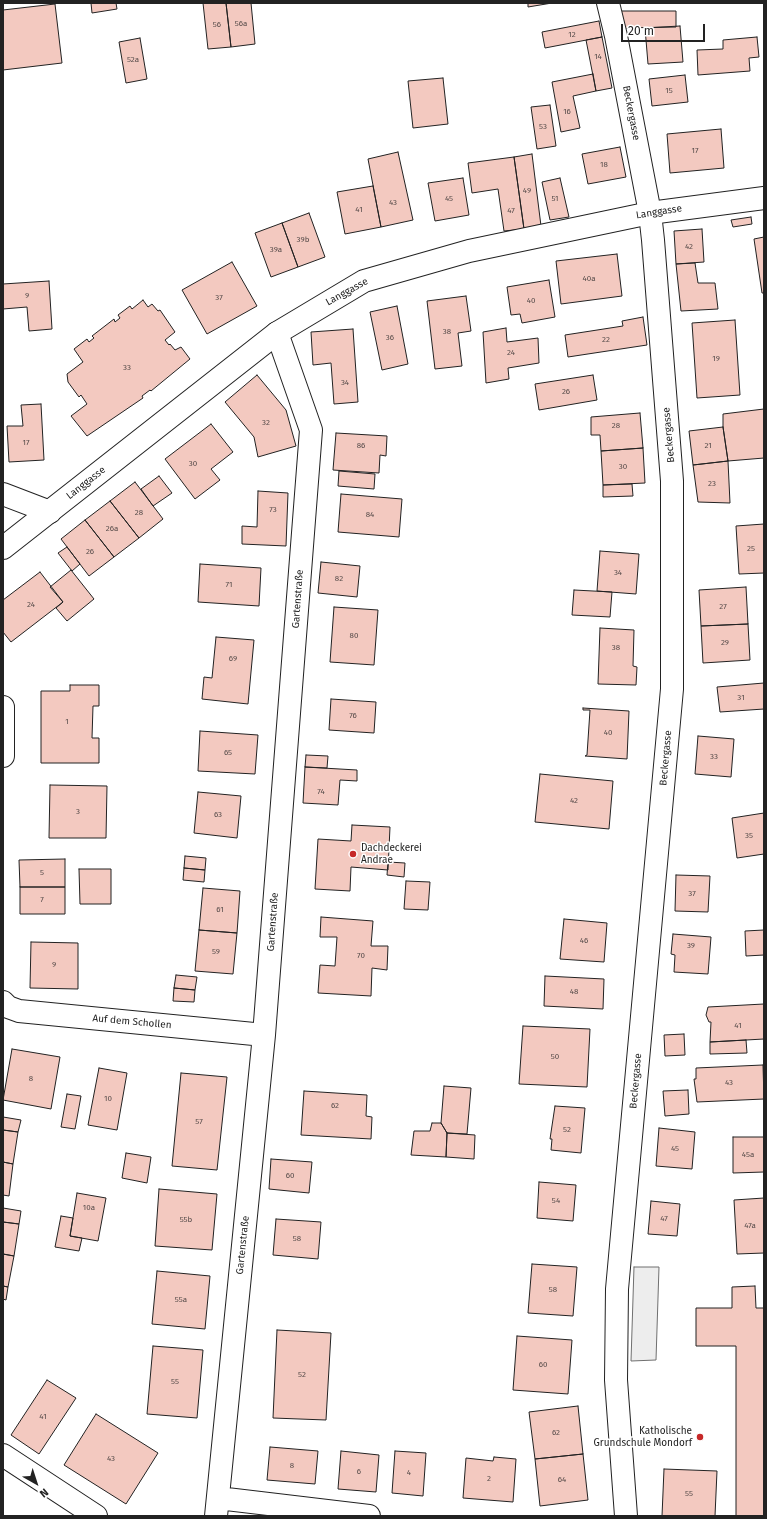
<!DOCTYPE html>
<meta charset="utf-8">
<style>
body{margin:0}
#map{position:relative;width:767px;height:1519px;overflow:hidden;background:#fff;font-family:"Fira Sans",sans-serif}
canvas{display:block}
.frame{position:absolute;inset:0;border:4px solid #222;pointer-events:none}
.north{position:absolute;left:16px;top:1463px;width:40px;height:40px;-webkit-text-stroke:3px #fff;paint-order:stroke;rotate:141deg;font-size:11px;font-weight:700;line-height:16px;text-align:center;color:#222}
.north::after{content:'';display:block;margin:auto;width:14px;height:18px;background:#222;clip-path:polygon(50% 0,100% 100%,50% 72%,0 100%)}
.scale{position:absolute;left:621px;top:24px;width:84px;height:18px;box-sizing:border-box;border:2px solid #222;border-top:0;padding-left:5px;font-size:12px;line-height:14px;white-space:nowrap;color:#222;-webkit-text-stroke:3px #fff;paint-order:stroke}
</style>
<div id="map">
<canvas width="767" height="1519"></canvas>
<div class="frame"></div>
<div class="north">N</div>
<div class="scale">20 m</div>
</div>
<script>
const ctx = document.querySelector('canvas').getContext('2d');
ctx.lineJoin = 'round';
function fill(path, color) { ctx.fillStyle = color; ctx.fill(path, 'evenodd'); }
const toPath = rows => new Path2D(rows.map(r => 'M' + r).join(''));
function strokePath(path, color, width, dash) { ctx.strokeStyle = color; ctx.lineWidth = width; ctx.lineCap = dash ? 'butt' : 'round'; ctx.setLineDash(dash || []); ctx.stroke(path); }
function write(font, color, halo, rows, align = 'center') {
  ctx.font = font + ' "Fira Sans",sans-serif'; ctx.lineWidth = 3; ctx.setLineDash([]); ctx.textBaseline = 'middle'; ctx.strokeStyle = halo; ctx.fillStyle = color; for (const [text, x, y, turn = 0] of rows) {
    ctx.save(); ctx.translate(x, y); ctx.rotate((+turn || 0) * Math.PI / 180); ctx.textAlign = isNaN(turn) ? turn : align; if (halo) ctx.strokeText(text, 0, 0); ctx.fillText(text, 0, 0); ctx.restore();
  }
}
const parking = toPath([
 [634,1267,659,1267,656,1360,631,1361,634,1267]
]);
fill(parking, '#ededed');
strokePath(parking, '#6f6f6f', 1);
const building = toPath([
 [91,3,116,3,117,9,92,13,91,3],
 [203,3,226,3,231,47,208,49,203,3],
 [226,3,251,3,255,44,231,47,226,3],
 [528,3,552,3,528,7,528,3],
 [55,4,62,63,3,70,3,10,55,4],
 [621,11,676,11,676,27,621,28,621,11],
 [599,21,602,37,545,48,542,32,599,21],
 [680,26,683,62,648,64,645,28,680,26],
 [602,37,612,88,596,91,586,40,602,37],
 [757,37,759,57,749,58,750,71,698,75,697,50,723,49,723,40,757,37],
 [140,38,147,79,126,83,119,42,140,38],
 [593,74,596,91,573,96,580,128,561,132,552,82,593,74],
 [685,75,688,102,652,106,649,79,685,75],
 [443,78,448,124,413,128,408,81,443,78],
 [550,105,556,146,537,149,531,107,550,105],
 [721,129,724,168,670,173,667,134,721,129],
 [620,147,626,177,588,184,582,154,620,147],
 [398,152,413,220,381,227,368,159,398,152],
 [532,154,541,226,524,229,514,157,532,154],
 [514,157,524,229,504,231,498,189,472,193,468,163,514,157],
 [463,178,469,215,435,221,428,183,463,178],
 [560,178,569,217,550,220,542,182,560,178],
 [373,186,381,227,345,234,337,192,373,186],
 [309,213,325,257,298,267,282,223,309,213],
 [751,217,752,224,733,227,731,220,751,217],
 [282,223,298,267,271,277,255,233,282,223],
 [702,229,704,262,676,264,674,231,702,229],
 [764,237,764,293,762,293,754,239,764,237],
 [617,254,622,296,561,304,556,261,617,254],
 [232,262,257,306,207,334,182,290,232,262],
 [695,263,698,283,715,283,718,309,681,311,676,264,695,263],
 [549,280,555,317,522,323,520,314,511,315,507,287,549,280],
 [49,281,52,329,29,331,27,307,3,309,3,284,49,281],
 [466,296,471,331,458,333,462,366,435,369,427,301,466,296],
 [143,300,148,307,152,304,158,311,160,310,175,332,165,340,169,345,170,344,175,350,181,347,190,359,151,391,150,390,142,396,143,398,87,436,71,416,87,404,81,395,79,397,68,382,67,374,83,362,74,349,87,339,89,342,94,338,92,336,114,319,115,322,120,318,118,315,130,306,132,309,143,300],
 [397,306,408,364,382,370,370,312,397,306],
 [643,317,647,345,568,357,565,335,623,326,622,321,643,317],
 [735,320,740,395,697,398,692,323,735,320],
 [506,328,507,342,538,338,539,363,508,368,509,379,486,383,483,332,506,328],
 [353,329,358,402,334,404,331,363,313,365,311,332,353,329],
 [257,375,286,410,296,446,258,457,254,437,225,402,257,375],
 [593,375,597,400,539,410,535,384,593,375],
 [41,404,44,460,9,462,7,426,23,426,21,405,41,404],
 [764,409,764,458,728,461,723,427,723,414,764,409],
 [640,413,643,448,601,451,600,435,591,435,591,417,640,413],
 [211,424,233,452,211,469,220,480,195,499,165,459,211,424],
 [723,427,728,461,693,465,689,431,723,427],
 [336,433,387,436,386,456,380,455,379,473,333,470,336,433],
 [643,448,645,483,603,485,601,451,643,448],
 [728,461,730,503,698,502,693,465,728,461],
 [339,471,375,474,374,489,338,486,339,471],
 [159,476,172,493,153,506,141,489,159,476],
 [135,482,163,519,139,538,110,501,135,482],
 [632,484,633,496,603,497,603,485,632,484],
 [258,491,288,493,286,546,242,544,242,526,257,527,258,491],
 [341,494,402,499,399,537,338,532,341,494],
 [110,501,139,538,114,557,85,520,110,501],
 [85,520,114,557,89,576,61,539,85,520],
 [764,524,764,573,739,574,736,526,764,524],
 [67,547,80,564,72,571,58,553,67,547],
 [600,551,639,554,636,594,597,591,600,551],
 [321,562,360,566,357,597,318,593,321,562],
 [200,564,261,568,259,606,198,602,200,564],
 [71,570,94,599,67,621,56,608,63,602,50,587,71,570],
 [40,572,63,602,11,642,3,632,3,600,40,572],
 [746,587,748,624,701,626,699,590,746,587],
 [574,590,612,592,610,617,572,615,574,590],
 [334,607,378,610,374,665,330,662,334,607],
 [748,624,750,660,703,663,701,626,748,624],
 [600,628,634,630,633,666,637,667,636,685,598,684,600,628],
 [216,637,254,640,248,704,202,699,204,677,212,678,216,637],
 [764,683,764,709,720,712,717,687,764,683],
 [70,685,99,685,99,706,93,706,92,738,99,738,99,763,41,763,41,691,70,691,70,685],
 [331,699,376,702,374,733,329,730,331,699],
 [583,708,629,711,627,759,585,756,587,755,590,710,583,710,583,708],
 [200,731,258,735,255,774,198,771,200,731],
 [698,736,734,739,731,777,695,774,698,736],
 [306,755,328,756,327,768,305,767,306,755],
 [305,767,357,770,357,781,340,780,338,805,303,803,305,767],
 [540,774,613,781,609,829,535,822,540,774],
 [50,785,107,786,106,838,49,838,50,785],
 [198,792,241,796,237,838,194,833,198,792],
 [764,813,764,854,737,858,732,818,764,813],
 [352,825,390,827,388,870,351,867,350,891,315,889,318,839,351,841,352,825],
 [185,856,206,858,205,870,184,868,185,856],
 [65,859,65,887,20,887,19,860,65,859],
 [388,862,405,863,404,877,387,875,388,862],
 [184,868,205,870,204,882,183,880,184,868],
 [79,869,111,869,111,904,80,904,79,869],
 [676,875,710,876,708,912,675,911,676,875],
 [406,881,430,882,428,910,404,909,406,881],
 [20,887,65,887,65,914,20,914,20,887],
 [203,888,240,891,237,933,199,930,203,888],
 [321,917,373,921,371,946,388,946,387,970,372,968,371,996,318,993,320,965,335,966,337,937,320,937,321,917],
 [564,919,607,923,604,962,560,959,564,919],
 [199,930,237,933,233,974,195,971,199,930],
 [764,930,764,955,746,956,745,931,764,930],
 [673,934,711,937,708,974,674,972,675,955,671,954,673,934],
 [31,942,78,943,78,989,30,988,31,942],
 [176,975,197,977,195,990,174,988,176,975],
 [545,976,604,979,603,1009,544,1006,545,976],
 [174,988,195,990,194,1002,173,1001,174,988],
 [764,1004,764,1039,710,1042,711,1022,709,1022,706,1015,708,1007,764,1004],
 [523,1026,590,1029,587,1087,519,1084,523,1026],
 [684,1034,685,1055,665,1056,664,1035,684,1034],
 [746,1040,747,1053,710,1054,710,1042,746,1040],
 [12,1049,60,1057,51,1109,3,1100,12,1049],
 [763,1065,764,1099,697,1102,694,1079,696,1079,696,1068,763,1065],
 [99,1068,127,1073,117,1130,88,1125,99,1068],
 [181,1073,227,1077,217,1170,172,1166,181,1073],
 [444,1086,471,1088,467,1134,447,1133,441,1123,444,1086],
 [688,1090,689,1114,665,1116,663,1091,688,1090],
 [304,1091,367,1095,366,1116,372,1117,371,1139,301,1135,304,1091],
 [67,1094,81,1096,75,1129,61,1127,67,1094],
 [555,1106,585,1108,581,1153,551,1150,552,1139,550,1139,555,1106],
 [3,1117,21,1120,18,1132,3,1130,3,1117],
 [432,1123,441,1123,447,1133,446,1157,411,1155,414,1131,430,1131,432,1123],
 [659,1128,695,1132,692,1169,656,1166,659,1128],
 [3,1130,18,1132,13,1164,3,1162,3,1130],
 [447,1133,475,1135,474,1159,446,1157,447,1133],
 [733,1137,764,1137,764,1172,733,1173,733,1137],
 [126,1153,151,1157,147,1183,122,1178,126,1153],
 [271,1159,312,1162,309,1193,269,1189,271,1159],
 [3,1162,13,1164,9,1196,3,1195,3,1162],
 [539,1182,576,1185,573,1221,537,1218,539,1182],
 [159,1189,217,1194,212,1250,155,1246,159,1189],
 [77,1193,106,1198,98,1241,70,1236,77,1193],
 [764,1198,764,1253,737,1254,734,1200,764,1198],
 [651,1201,680,1204,677,1236,648,1234,651,1201],
 [3,1208,21,1211,19,1224,3,1222,3,1208],
 [61,1216,73,1218,70,1236,82,1238,79,1251,55,1247,61,1216],
 [276,1219,321,1222,318,1259,273,1255,276,1219],
 [3,1222,19,1224,14,1256,3,1254,3,1222],
 [3,1254,14,1256,8,1287,3,1286,3,1254],
 [532,1264,577,1267,573,1316,528,1313,532,1264],
 [157,1271,210,1276,205,1329,152,1324,157,1271],
 [3,1286,8,1287,6,1300,3,1299,3,1286],
 [755,1286,756,1308,764,1308,764,1516,736,1516,736,1346,696,1346,696,1308,732,1308,732,1287,755,1286],
 [277,1330,331,1333,326,1420,273,1418,277,1330],
 [517,1336,572,1340,568,1394,513,1390,517,1336],
 [153,1346,203,1350,197,1418,147,1414,153,1346],
 [47,1380,76,1398,39,1454,11,1435,47,1380],
 [578,1406,583,1454,535,1459,529,1412,578,1406],
 [96,1414,158,1453,126,1504,64,1465,96,1414],
 [270,1447,318,1451,315,1484,267,1480,270,1447],
 [341,1451,379,1455,376,1492,338,1489,341,1451],
 [395,1451,426,1453,423,1496,392,1493,395,1451],
 [583,1454,588,1500,540,1506,535,1459,583,1454],
 [494,1457,516,1459,513,1502,463,1498,466,1458,493,1461,494,1457],
 [664,1469,717,1471,715,1516,662,1516,664,1469]
]);
fill(building, '#f3c9c0');
strokePath(building, '#222', 1);
const minor = toPath([
 [608,3,616,36,650,213,653,240,672,481,672,689,617,1289,616,1380,626,1516],
 [3,494,50,512],
 [3,707,3,756],
 [3,1002,8,1007,19,1011,264,1035],
 [3,1455,96,1516],
 [218,1498,369,1516],
 [216,1516,264,1035,311,430,277,333]
]);
const tertiary = toPath([
 [3,548,277,333,364,281,469,251,650,213,764,198]
]);
strokePath(minor, '#222', 24);
strokePath(tertiary, '#222', 24);
strokePath(minor, '#fff', 22);
strokePath(tertiary, '#fff', 22);
for (const [x, y, r, color] of [
 [353,854,4,"#c62828"],
 [700,1437,4,"#c62828"]
]) { const dot = new Path2D(); dot.arc(x, y, r, 0, 2 * Math.PI); ctx.fillStyle = color; ctx.fill(dot); strokePath(dot, '#fff', 1.5); }
write('8px', '#564c4a', null, [
 ["56a",241,24],
 ["56",217,25],
 ["12",572,35],
 ["14",598,57],
 ["52a",133,60],
 ["15",669,91],
 ["16",567,112],
 ["53",543,127],
 ["17",695,151],
 ["18",604,165],
 ["49",527,191],
 ["45",449,199],
 ["51",555,199],
 ["43",393,203],
 ["41",359,210],
 ["47",511,211],
 ["39b",303,240],
 ["42",689,247],
 ["39a",276,250],
 ["40a",589,279],
 ["9",27,296],
 ["37",219,298],
 ["40",531,301],
 ["38",447,332],
 ["36",390,338],
 ["22",606,340],
 ["24",511,353],
 ["19",716,359],
 ["33",127,368],
 ["34",345,383],
 ["26",566,392],
 ["32",266,423],
 ["28",616,426],
 ["17",26,443],
 ["86",361,446],
 ["21",708,446],
 ["30",193,464],
 ["30",623,467],
 ["23",712,484],
 ["73",273,510],
 ["28",139,513],
 ["84",370,515],
 ["26a",112,529],
 ["25",751,549],
 ["26",90,552],
 ["34",618,573],
 ["82",339,579],
 ["71",229,585],
 ["24",31,605],
 ["27",723,607],
 ["80",354,636],
 ["29",725,643],
 ["38",616,648],
 ["69",233,659],
 ["31",741,698],
 ["76",353,716],
 ["1",67,722],
 ["40",608,733],
 ["65",228,753],
 ["33",714,757],
 ["74",321,792],
 ["42",574,801],
 ["3",78,812],
 ["63",218,815],
 ["35",749,836],
 ["5",42,873],
 ["37",692,894],
 ["7",42,900],
 ["61",220,910],
 ["46",584,941],
 ["39",691,946],
 ["59",216,952],
 ["70",361,956],
 ["9",54,965],
 ["48",574,992],
 ["41",738,1026],
 ["50",555,1057],
 ["8",31,1079],
 ["43",729,1083],
 ["10",108,1099],
 ["62",335,1106],
 ["57",199,1122],
 ["52",567,1130],
 ["45",675,1149],
 ["45a",748,1155],
 ["60",290,1176],
 ["54",556,1201],
 ["10a",89,1208],
 ["47",664,1219],
 ["55b",186,1220],
 ["47a",750,1226],
 ["58",297,1239],
 ["58",553,1290],
 ["55a",181,1300],
 ["60",543,1365],
 ["52",302,1375],
 ["55",175,1382],
 ["41",43,1417],
 ["62",556,1433],
 ["43",111,1459],
 ["8",292,1466],
 ["6",359,1472],
 ["4",409,1473],
 ["2",489,1479],
 ["64",562,1480],
 ["55",689,1494]
]);
write('10px', '#222', '#fff', [
 ["Beckergasse",631,113,79],
 ["Langgasse",659,212,-9],
 ["Langgasse",347,292,-29],
 ["Beckergasse",669,435,-95],
 ["Langgasse",86,483,-38],
 ["Gartenstraße",298,599,-86],
 ["Beckergasse",666,758,-85],
 ["Gartenstraße",273,922,-86],
 ["Auf dem Schollen",132,1022,5],
 ["Beckergasse",636,1081,-85],
 ["Gartenstraße",243,1245,-84]
]);
write('10px', '#222', '#fff', [
 ["Dachdeckerei",361,848],
 ["Andrae",361,860],
 ["Katholische",692,1431,"right"],
 ["Grundschule Mondorf",692,1443,"right"]
], 'left');
</script>
